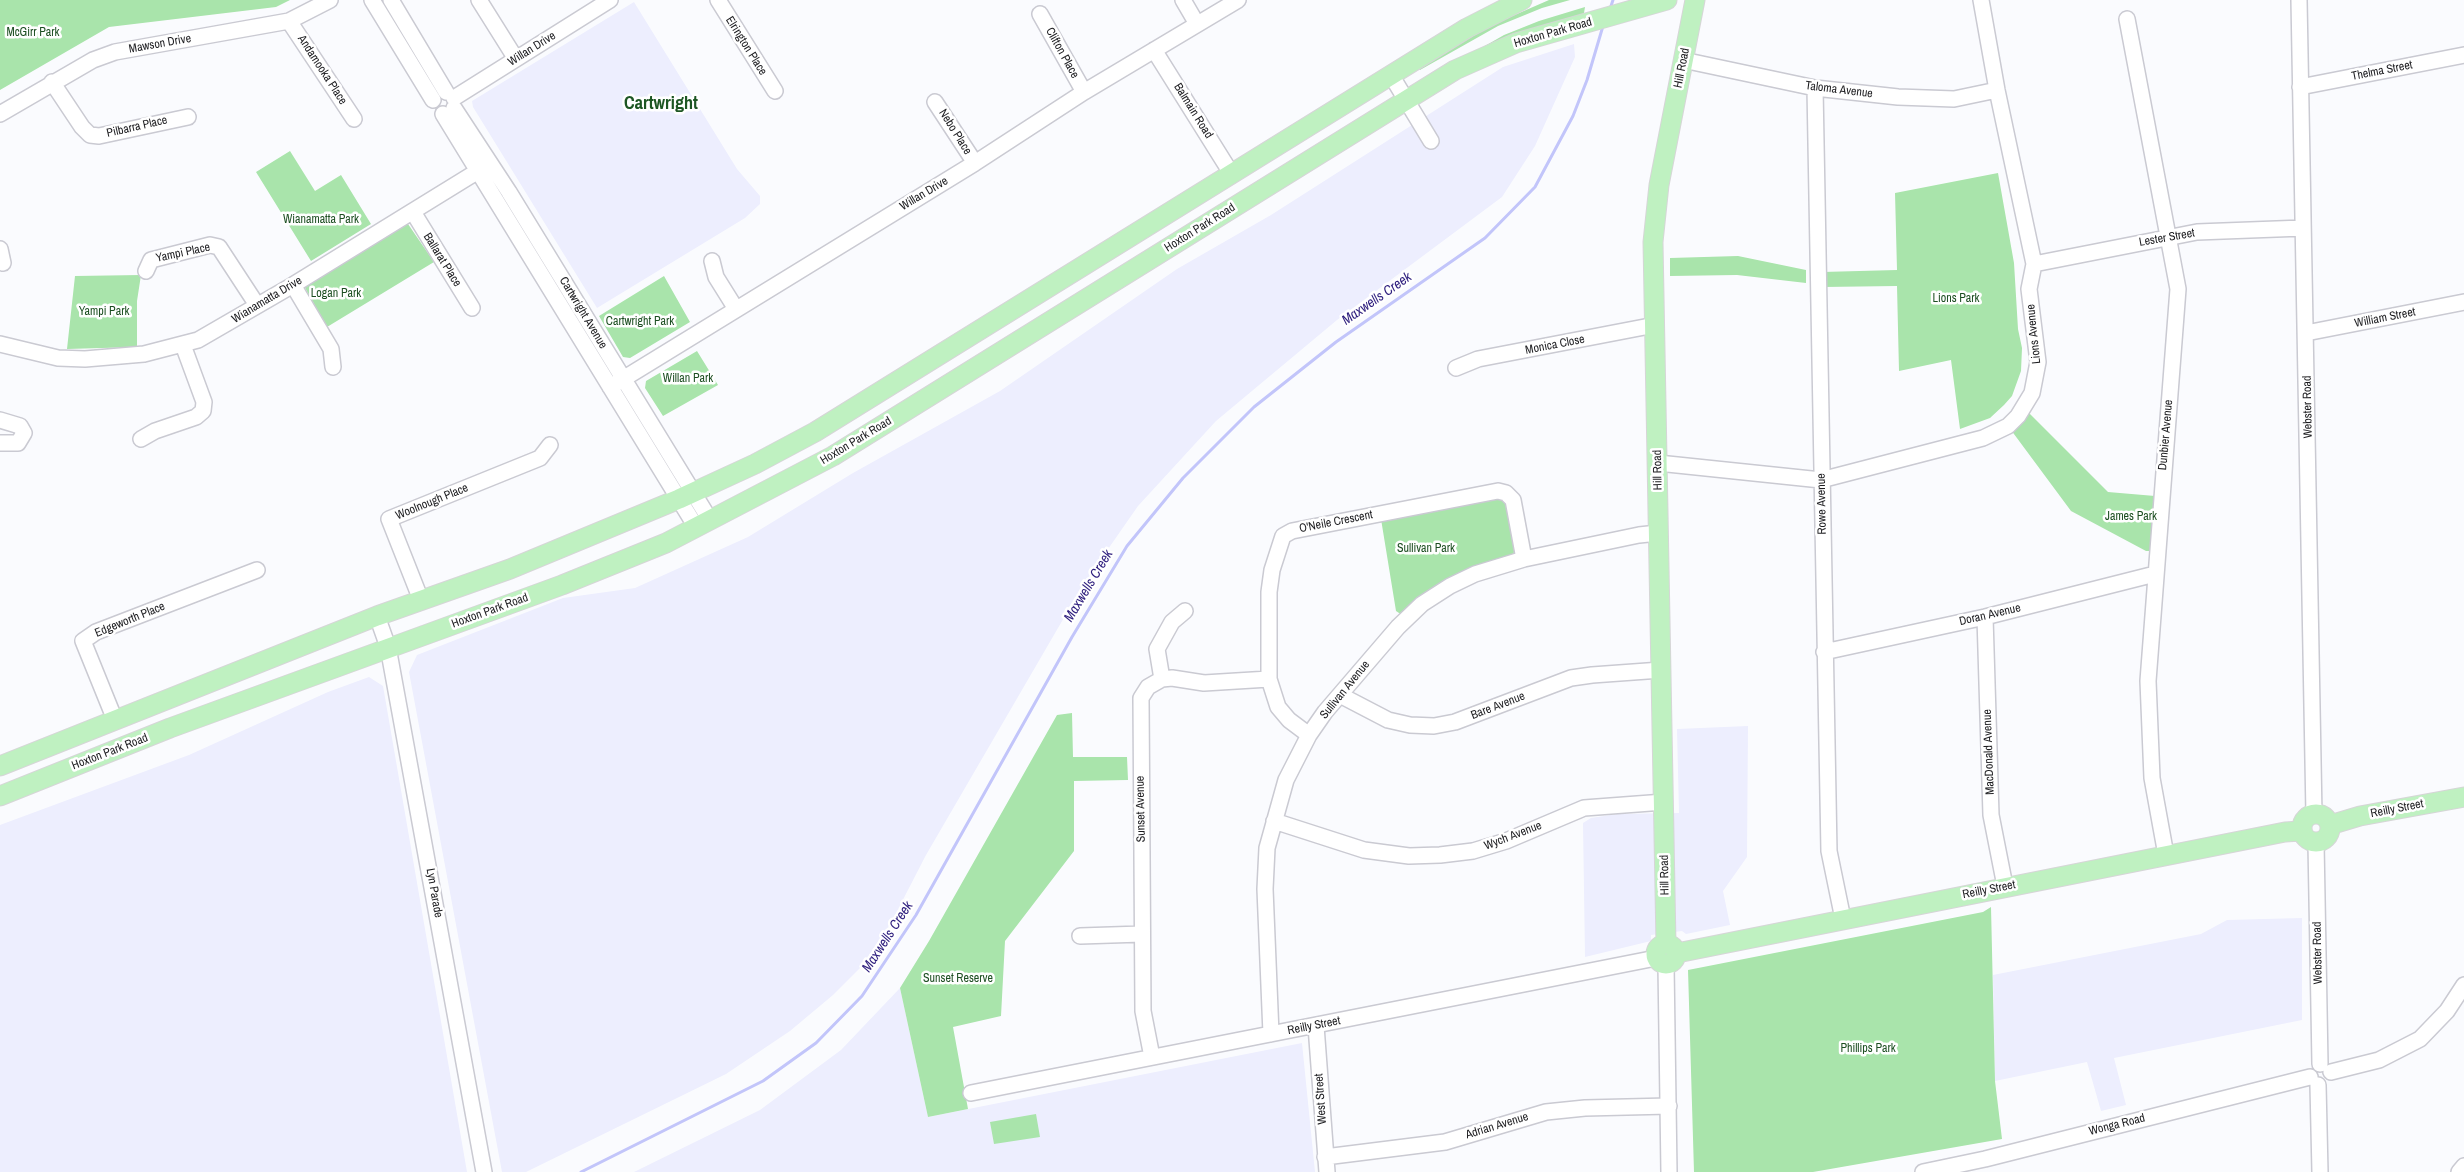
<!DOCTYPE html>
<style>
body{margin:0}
canvas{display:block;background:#fafbfe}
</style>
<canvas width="2464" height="1172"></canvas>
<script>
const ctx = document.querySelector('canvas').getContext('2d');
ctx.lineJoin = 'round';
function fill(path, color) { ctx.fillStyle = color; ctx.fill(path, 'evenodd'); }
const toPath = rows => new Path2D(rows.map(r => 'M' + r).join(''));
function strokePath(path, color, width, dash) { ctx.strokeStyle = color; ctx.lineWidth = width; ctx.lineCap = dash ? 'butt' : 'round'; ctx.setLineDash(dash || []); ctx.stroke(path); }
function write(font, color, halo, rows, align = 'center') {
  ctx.font = font + ' "Archivo Narrow",sans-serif'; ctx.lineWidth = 5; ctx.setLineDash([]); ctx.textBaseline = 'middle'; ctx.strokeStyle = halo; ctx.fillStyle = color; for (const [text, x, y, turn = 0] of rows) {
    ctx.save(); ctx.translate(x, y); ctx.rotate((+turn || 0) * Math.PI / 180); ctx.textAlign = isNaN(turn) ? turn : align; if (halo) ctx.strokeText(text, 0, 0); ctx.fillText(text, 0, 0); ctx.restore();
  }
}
fill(toPath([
 [634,2,737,169,760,196,760,204,745,218,597,308,473,107,472,101],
 [1574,44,1575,57,1535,146,1502,197,1337,320,1216,421,1138,506,1083,585,926,855,892,921,863,965,833,995,790,1031,726,1074,526,1172,502,1172,409,672,417,655,563,598,635,588,748,537,853,473,1000,391,1177,269,1271,215,1503,67],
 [369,677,383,686,467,1172,0,1172,0,825,189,755,328,692],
 [1748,726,1747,857,1723,891,1730,925,1686,934,1682,931,1651,935,1651,941,1585,957,1583,823,1591,818,1617,814,1679,813,1677,729],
 [2302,918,2302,1020,2114,1058,2126,1105,2101,1111,2087,1062,1995,1081,1993,975,2201,934,2227,920],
 [900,988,928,1117,1302,1043,1315,1172,634,1172,760,1110,841,1050]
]), '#edeefe');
fill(toPath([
 [0,0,290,0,276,7,109,27,0,90],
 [1549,0,1570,0,1542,8,1498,26,1420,70,1418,68,1494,24],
 [1585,7,1583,19,1436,74,1504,35,1539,21],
 [290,151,315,191,341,175,371,224,311,261,256,172],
 [1998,173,2014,263,2018,329,2022,348,2021,371,2012,396,2004,405,1990,418,1960,429,1951,360,1899,371,1897,286,1823,287,1822,272,1897,270,1895,193],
 [408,224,434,262,327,327,304,286],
 [1738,256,1806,270,1806,283,1737,275,1670,276,1670,258],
 [141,275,137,301,137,347,67,349,75,276],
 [664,276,690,322,630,358,623,357,599,316],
 [697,351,718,385,663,416,645,388,646,381],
 [2028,412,2108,492,2155,496,2152,551,2146,551,2071,511,2011,430],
 [1495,497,1506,499,1516,550,1511,556,1402,615,1396,611,1381,519],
 [1072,713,1073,757,1127,757,1128,780,1074,781,1074,851,1005,941,1001,1016,953,1027,968,1109,928,1117,900,988,929,941,1057,715],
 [1991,907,1995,1081,2002,1139,1813,1172,1694,1172,1688,970,1983,912],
 [1036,1114,1040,1137,994,1144,990,1122]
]), '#a9e4ab');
strokePath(toPath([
 [1610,9,1613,0],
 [581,1172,763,1081,816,1043,862,996,916,915,1072,637,1127,546,1183,478,1254,407,1336,342,1485,238,1535,187,1573,116,1587,80,1603,26]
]), '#c2c5fa', 3);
const minor = toPath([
 [372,0,433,100],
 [391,0,446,92],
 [479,0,516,59],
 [718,0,775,91],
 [1183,0,1197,24],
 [2299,0,2314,814],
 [1040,14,1084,92],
 [2127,19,2178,289,2148,681,2152,778,2166,855],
 [289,21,354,119],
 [1154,50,1231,173],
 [1683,60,1815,88,1898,97,1954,99,1997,90],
 [1391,75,1431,141],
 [52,82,82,127,90,135,99,136,188,117],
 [2300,87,2464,55],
 [1815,88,1829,851,1843,919],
 [454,98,610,0],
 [935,102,975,163],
 [454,108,509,192,710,520],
 [0,114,93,60,115,52,289,21,330,0],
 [443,114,696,527],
 [413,212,472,308],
 [0,249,3,263],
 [712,261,716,277,736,309],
 [2034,264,2197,232,2303,228],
 [146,271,151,260,210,245,219,247,257,305],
 [293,285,331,349,333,367],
 [2306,333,2464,302],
 [0,344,58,358,85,359,144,354,198,340,293,285,478,171,481,163,474,146,474,140],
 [1456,368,1478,359,1655,325],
 [610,387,975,163,1084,92,1238,0],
 [0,420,20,426,24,433,18,443,0,443],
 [141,439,155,431,196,417,203,411,204,402,183,345],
 [1658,463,1821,480,1983,438,2008,426,2018,416,2032,393,2038,362,2029,289,2034,264,1997,90,1981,0],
 [421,600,389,519,540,458,550,445],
 [377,616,388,647,484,1172],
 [1985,617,1991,815,2005,886],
 [1824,652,1985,617,2155,574],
 [1162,679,1157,649,1172,622,1185,611],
 [1340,695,1388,720,1410,725,1434,726,1455,722,1571,678,1592,675,1661,670],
 [115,720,83,641,96,632,257,570],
 [1309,735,1289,720,1278,707,1269,679,1269,592,1272,570,1283,536,1292,531,1498,491,1506,493,1513,500,1524,559],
 [1274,821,1364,850,1409,856,1440,855,1473,851,1506,841,1584,808,1664,802],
 [2316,843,2320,1064],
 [1080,936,1142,934],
 [1666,965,1669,1172],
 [1316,1026,1327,1172],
 [1271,1034,1265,889,1267,848,1286,780,1309,735,1325,712,1398,627,1422,604,1450,586,1475,574,1524,559,1639,535,1658,533],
 [1152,1057,1143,1011,1141,698,1148,687,1162,679,1172,678,1204,683,1269,679],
 [2331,1072,2379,1060,2420,1039,2447,1011,2464,985],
 [2318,1085,2320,1172],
 [971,1093,1656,958],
 [1325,1157,1445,1142,1546,1112,1585,1108,1669,1106],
 [1923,1172,1985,1159,2310,1077],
 [2459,1172,2464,1166]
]);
const major = toPath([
 [0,766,377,616,510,569,679,499,755,464,815,432,1467,28,1522,0],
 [0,796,170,728,562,585,666,543,833,456,1455,70,1516,43,1667,0],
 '2302 828a14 14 0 1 1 28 0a14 14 0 1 1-28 0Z',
 [2330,825,2360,816,2464,797],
 '1656 954a10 10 0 1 1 20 0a10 10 0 1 1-20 0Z',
 [1666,944,1653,242,1659,185,1695,0],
 [1677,953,2285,832,2301,831]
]);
strokePath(minor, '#cacad2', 18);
strokePath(major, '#d6d6d7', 21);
strokePath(minor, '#fff', 15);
strokePath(major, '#bff1c1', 19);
write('12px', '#1c4e21', '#fff', [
 ["McGirr Park",33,33],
 ["Wianamatta Park",321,220],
 ["Logan Park",336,294],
 ["Lions Park",1956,299],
 ["Yampi Park",104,312],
 ["Cartwright Park",640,322],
 ["Willan Park",688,379],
 ["James Park",2131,517],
 ["Sullivan Park",1426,549],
 ["Sunset Reserve",958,979],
 ["Phillips Park",1868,1049]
]);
write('12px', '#1d1d20', '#fff', [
 ["Hoxton Park Road",1553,33,-16],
 ["Mawson Drive",160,44,-10],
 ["Elrington Place",746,46,58],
 ["Willan Drive",532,49,-32],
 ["Clifton Place",1062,53,61],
 ["Hill Road",1682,68,-79],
 ["Andamooka Place",322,70,57],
 ["Thelma Street",2382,71,-11],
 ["Taloma Avenue",1839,90,7],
 ["Balmain Road",1193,111,58],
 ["Pilbarra Place",137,127,-13],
 ["Nebo Place",955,132,58],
 ["Willan Drive",924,194,-31],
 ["Hoxton Park Road",1200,228,-32],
 ["Lester Street",2167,238,-10],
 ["Yampi Place",183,253,-12],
 ["Ballarat Place",442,260,58],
 ["Wianamatta Drive",267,300,-31],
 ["Cartwright Avenue",583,313,59],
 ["William Street",2385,318,-11],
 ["Lions Avenue",2034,334,-96],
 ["Monica Close",1555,345,-11],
 ["Webster Road",2308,407,-91],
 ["Dunbier Avenue",2166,435,-85],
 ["Hoxton Park Road",856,441,-31],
 ["Hill Road",1658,470,-91],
 ["Woolnough Place",432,502,-22],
 ["Rowe Avenue",1822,504,-91],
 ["O'Neile Crescent",1336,522,-11],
 ["Hoxton Park Road",490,611,-20],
 ["Doran Avenue",1990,615,-13],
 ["Edgeworth Place",130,620,-22],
 ["Sullivan Avenue",1345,690,-51],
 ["Bare Avenue",1498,706,-21],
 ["Hoxton Park Road",110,752,-21],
 ["MacDonald Avenue",1989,752,-92],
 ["Sunset Avenue",1141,809,-91],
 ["Reilly Street",2397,809,-11],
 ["Wych Avenue",1513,836,-21],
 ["Hill Road",1665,875,-91],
 ["Reilly Street",1989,890,-11],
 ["Lyn Parade",434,893,80],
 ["Webster Road",2318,953,-91],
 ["Reilly Street",1314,1026,-11],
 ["West Street",1321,1099,-94],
 ["Wonga Road",2117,1125,-14],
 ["Adrian Avenue",1497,1126,-17]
]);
write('italic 14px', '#2d1d7d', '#fff', [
 ["Maxwells Creek",1377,299,-35],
 ["Maxwells Creek",1089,586,-59],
 ["Maxwells Creek",888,937,-57]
]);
write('bold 18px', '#1d5623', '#fff', [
 ["Cartwright",661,104]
]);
</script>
